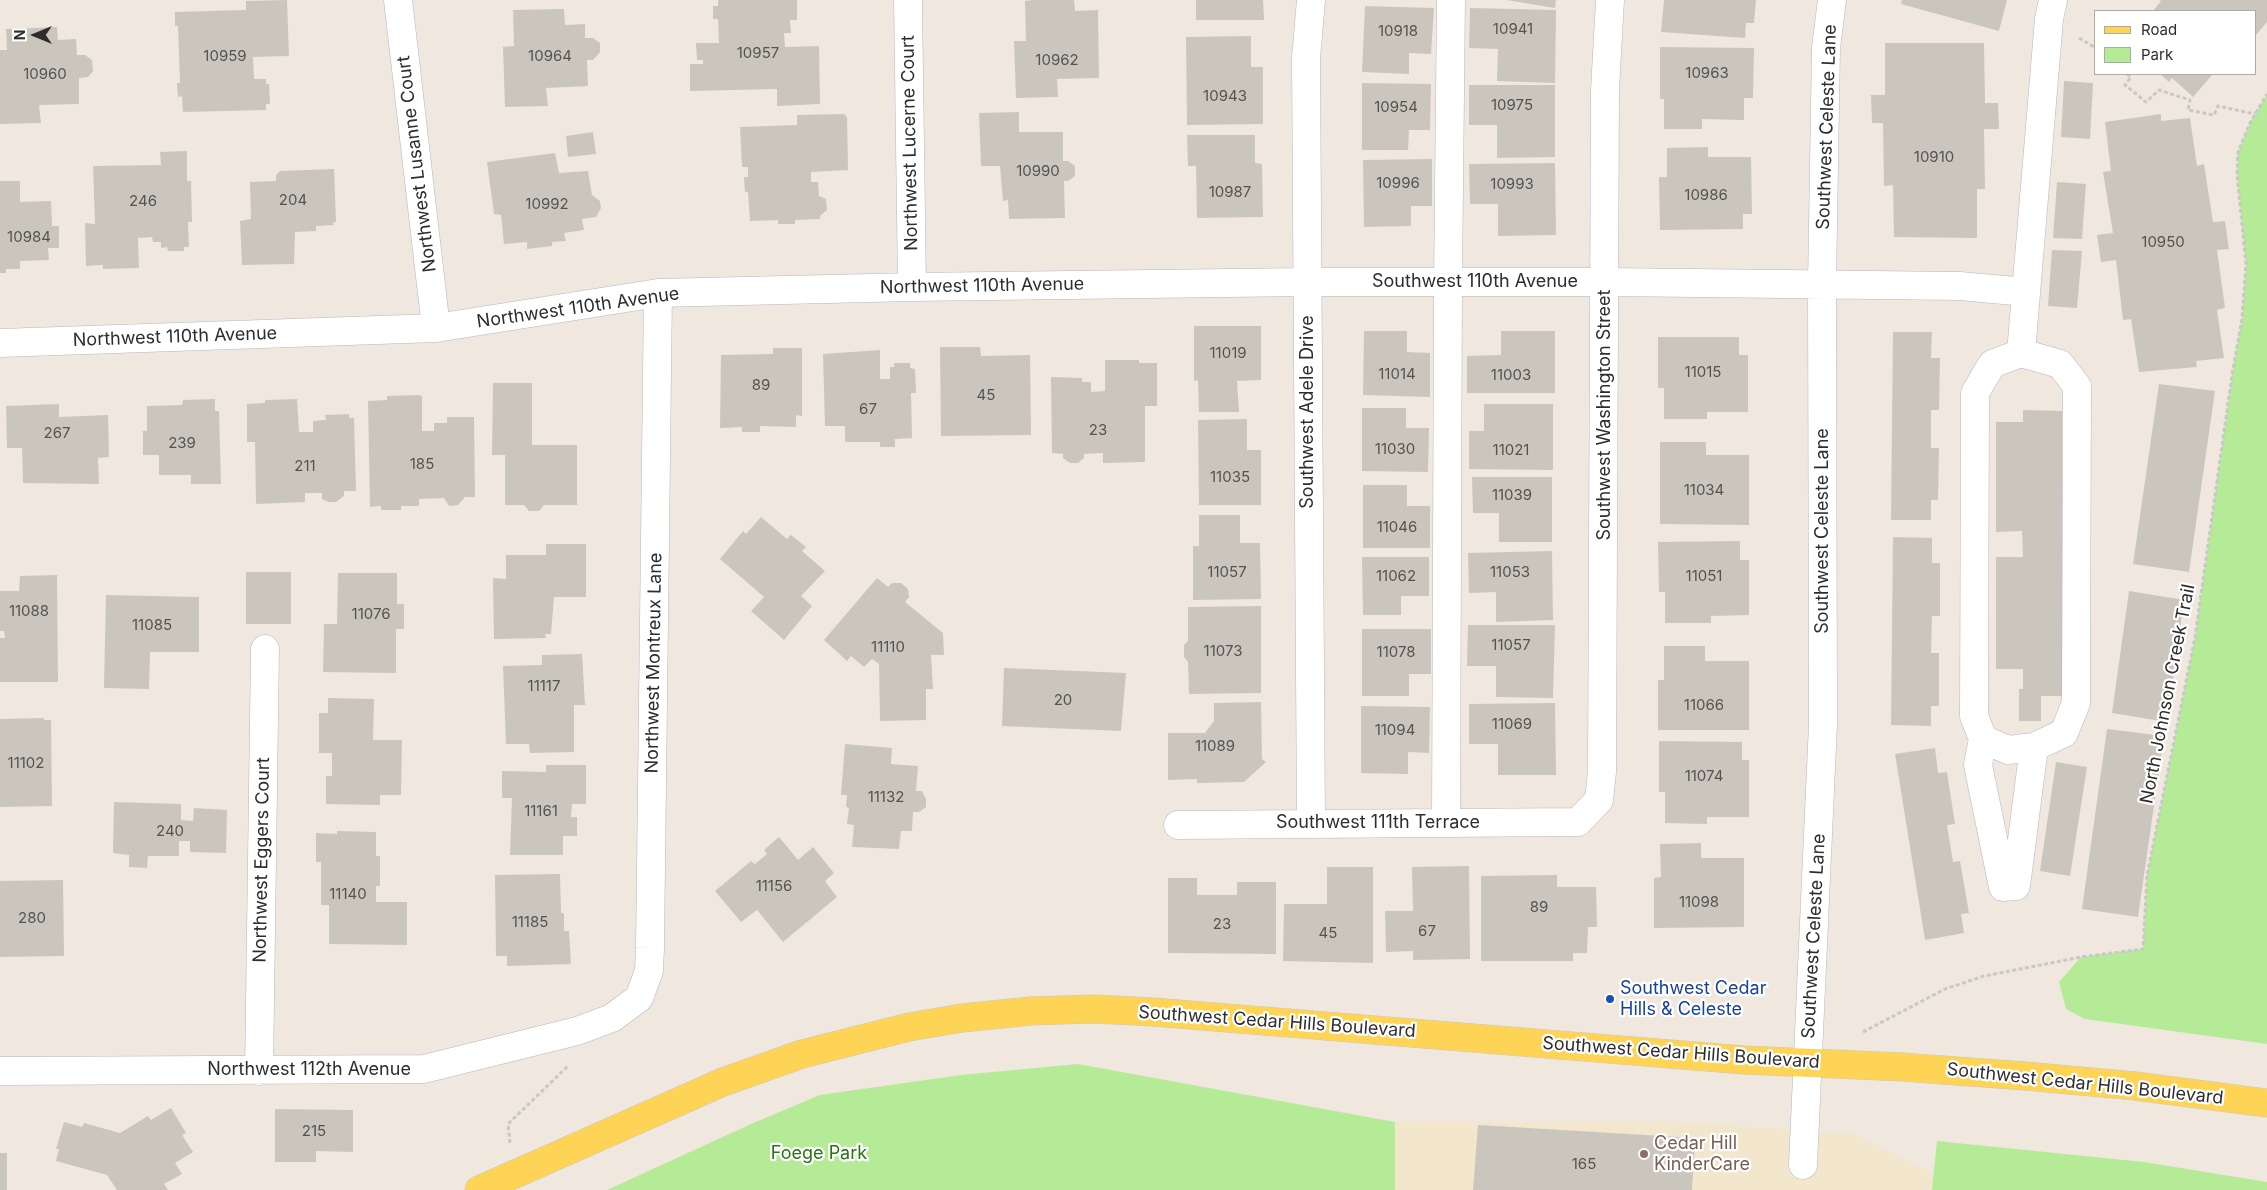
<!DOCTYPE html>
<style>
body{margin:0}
#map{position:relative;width:2267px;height:1190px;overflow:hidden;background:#f0e8df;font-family:Inter,sans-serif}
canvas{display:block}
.legend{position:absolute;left:2094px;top:10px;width:162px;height:65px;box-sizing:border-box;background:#fff;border:1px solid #ababab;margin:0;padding:6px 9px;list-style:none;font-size:15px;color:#2d2d2d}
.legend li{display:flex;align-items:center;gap:10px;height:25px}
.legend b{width:25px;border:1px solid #ababab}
.north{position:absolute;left:10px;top:10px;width:50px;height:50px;-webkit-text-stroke:4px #fff;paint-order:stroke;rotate:270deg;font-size:14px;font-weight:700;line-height:20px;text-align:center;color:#2d2d2d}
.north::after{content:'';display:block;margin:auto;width:18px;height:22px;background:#2d2d2d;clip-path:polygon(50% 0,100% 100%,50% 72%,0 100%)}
</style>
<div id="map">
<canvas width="2267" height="1190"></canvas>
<ul class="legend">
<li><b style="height:6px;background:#fed456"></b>Road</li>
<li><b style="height:14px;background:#b5eb97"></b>Park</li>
</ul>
<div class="north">N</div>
</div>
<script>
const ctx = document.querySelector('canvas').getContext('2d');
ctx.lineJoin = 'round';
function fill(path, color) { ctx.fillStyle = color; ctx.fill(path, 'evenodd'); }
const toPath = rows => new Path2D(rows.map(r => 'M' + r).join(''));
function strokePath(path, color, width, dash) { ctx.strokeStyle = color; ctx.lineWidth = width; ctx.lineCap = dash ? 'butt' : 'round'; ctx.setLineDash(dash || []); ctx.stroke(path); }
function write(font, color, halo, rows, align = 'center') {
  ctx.font = font + ' Inter,sans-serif'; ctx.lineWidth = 4.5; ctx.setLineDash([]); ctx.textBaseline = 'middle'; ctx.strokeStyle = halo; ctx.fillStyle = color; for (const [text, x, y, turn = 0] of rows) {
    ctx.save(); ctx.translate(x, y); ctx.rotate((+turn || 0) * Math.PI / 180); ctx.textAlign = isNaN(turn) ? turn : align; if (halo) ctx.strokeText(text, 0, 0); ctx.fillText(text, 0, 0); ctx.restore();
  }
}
fill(toPath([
 [1395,1122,1678,1122,1853,1134,1934,1174,1932,1190,1395,1190]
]), '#f2e6cd');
fill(toPath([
 [2267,94,2267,1044,2085,1019,2066,1009,2059,982,2081,957,2143,949,2147,875,2195,637,2232,375,2242,318,2246,264,2237,175,2238,152,2250,123],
 [1078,1064,1395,1122,1395,1190,607,1190,751,1124,820,1095,961,1075],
 [1937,1141,2144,1162,2267,1182,2267,1190,1932,1190]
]), '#b5eb97');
fill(toPath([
 [287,0,289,56,253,57,254,79,266,79,266,84,269,84,270,104,266,104,266,110,183,112,182,96,178,97,177,83,180,83,178,26,175,26,175,12,246,10,246,1],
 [718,0,797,0,797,20,790,20,791,33,784,33,785,47,819,46,820,104,777,106,777,89,690,91,690,64,703,64,703,60,697,60,696,43,719,43,718,19,713,19,713,6,718,6],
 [1032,0,1074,0,1075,11,1098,10,1099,78,1057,79,1058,97,1016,98,1014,41,1026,41,1025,1],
 [1196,0,1263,0,1264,20,1196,20],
 [1506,0,1556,0,1555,8],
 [1664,0,1756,0,1754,23,1746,23,1745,38,1661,32],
 [1902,0,2007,0,1999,31,1901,4],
 [2159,0,2267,0,2267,22,2256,35,2256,11,2153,11,2161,1],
 [1365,6,1434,8,1431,54,1409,53,1409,74,1362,72],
 [1470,8,1556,10,1555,83,1497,81,1498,49,1469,48],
 [564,9,565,25,585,24,585,38,593,38,600,43,600,52,593,60,587,60,588,86,546,88,548,106,505,107,503,47,514,46,513,10],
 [57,27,58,40,76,39,77,55,85,55,92,60,93,71,88,77,79,78,79,104,39,105,41,123,0,124,0,50,7,50,6,29],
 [1251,36,1251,67,1263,67,1263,124,1187,125,1186,37],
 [1885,43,1984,43,1985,103,1998,103,1999,129,1984,129,1985,189,1977,189,1977,238,1894,237,1893,185,1884,186,1883,123,1872,123,1871,95,1885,95],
 [1660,47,1754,48,1753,98,1744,98,1744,120,1702,119,1702,129,1664,129,1664,99,1660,99],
 [2160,74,2213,74,2193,97,2172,78,2169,82],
 [2064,81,2093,83,2090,139,2061,137],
 [1362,83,1431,84,1430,130,1409,130,1408,150,1362,150],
 [1469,85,1555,85,1555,157,1497,158,1497,125,1469,125],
 [1019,112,1019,132,1063,132,1063,161,1068,161,1075,166,1075,176,1068,181,1064,181,1065,218,1009,219,1008,200,1003,201,1000,166,981,166,979,113],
 [844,114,847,117,848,170,811,172,811,182,818,182,819,196,826,199,827,210,820,216,820,219,795,220,795,224,778,224,778,220,750,221,748,192,745,192,744,177,748,177,748,167,742,167,740,127,797,125,797,115],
 [2161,114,2161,121,2190,118,2197,166,2204,164,2213,222,2225,221,2229,249,2217,250,2225,308,2217,310,2224,358,2196,361,2197,367,2139,372,2131,319,2123,320,2116,260,2101,262,2097,235,2113,233,2103,172,2111,171,2105,122],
 [593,132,596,154,568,157,566,136],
 [1187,135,1255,135,1255,163,1262,164,1263,217,1197,218,1196,166,1188,166],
 [1708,147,1708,157,1751,157,1752,214,1743,214,1743,229,1660,230,1659,177,1667,177,1667,148],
 [187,151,187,181,191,181,192,222,188,222,189,247,184,247,184,251,168,251,167,247,161,248,161,242,153,242,152,237,138,238,139,268,103,269,103,265,86,266,85,223,95,224,93,166,161,165,160,152],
 [555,153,559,173,588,171,592,195,600,201,601,208,596,217,582,219,584,230,564,233,566,241,552,242,552,246,527,249,527,242,504,244,501,215,494,214,487,162],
 [1432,159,1432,206,1411,206,1411,226,1364,227,1363,160],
 [1555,163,1556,235,1498,236,1498,204,1470,204,1469,164],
 [334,169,336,222,333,222,334,225,316,226,316,231,295,232,294,264,242,265,240,221,251,219,250,182,276,181,276,175,280,171],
 [0,181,20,181,20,202,51,201,52,226,59,226,59,248,48,248,49,260,20,261,20,269,6,269,6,273,0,273],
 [2057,182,2086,184,2082,239,2053,238],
 [2052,250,2082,251,2077,308,2048,306],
 [1194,326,1261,326,1261,380,1237,381,1239,412,1199,412,1198,380,1194,381],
 [1364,331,1407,331,1407,352,1430,353,1430,397,1363,395],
 [1501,331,1555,331,1555,393,1467,393,1467,356,1501,355],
 [1893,332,1932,332,1931,358,1940,358,1939,410,1931,410,1931,448,1939,448,1938,500,1931,500,1931,520,1891,520],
 [1658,337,1739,337,1739,355,1748,355,1748,412,1707,412,1707,419,1664,419,1664,388,1658,388],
 [940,347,980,347,981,356,1030,355,1031,435,941,436],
 [773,348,802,348,802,416,796,415,796,427,760,426,760,432,742,432,742,427,720,428,721,355,773,354],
 [880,350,880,379,890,379,890,367,894,367,894,363,910,363,910,368,915,369,916,393,911,393,912,438,895,439,895,447,880,447,880,442,845,442,845,426,825,426,823,354],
 [1105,360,1139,360,1139,363,1157,363,1157,406,1145,406,1145,462,1103,463,1103,453,1084,454,1084,458,1078,463,1070,463,1063,458,1063,454,1052,453,1051,377,1082,378,1082,382,1091,382,1091,392,1105,391],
 [493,383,532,383,532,445,577,445,577,505,544,505,539,511,529,511,524,505,505,505,505,455,492,455],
 [2159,384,2215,391,2189,572,2133,564],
 [419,395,422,396,422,431,434,431,434,423,447,423,447,417,474,417,475,497,465,497,458,505,449,506,444,498,419,499,419,506,401,506,401,510,381,510,381,506,370,507,368,401,387,400,387,396],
 [215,399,215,411,219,411,221,484,191,484,191,475,159,475,159,455,143,455,143,431,147,431,147,406,182,405,183,400],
 [297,399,299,432,313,432,313,421,326,420,325,415,349,414,349,418,354,418,356,491,344,491,344,496,336,502,328,502,322,499,322,493,305,493,305,502,256,504,255,442,247,442,247,404,265,403,265,400],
 [59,404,59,417,108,415,109,457,98,458,99,484,23,483,22,448,7,448,6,406],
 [1484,404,1553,404,1553,470,1469,469,1469,431,1484,431],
 [1362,408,1406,408,1406,428,1429,428,1428,472,1362,471],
 [2023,410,2062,411,2062,696,2041,696,2041,721,2019,721,2019,689,2023,689,2023,669,1996,669,1996,557,2023,557,2022,531,1996,532,1996,422,2023,422],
 [1247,419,1247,450,1261,450,1261,505,1199,505,1198,420],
 [1660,442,1706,442,1706,455,1749,455,1749,525,1660,524],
 [1472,477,1552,477,1552,542,1499,542,1499,513,1473,513],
 [1363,485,1407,485,1407,506,1430,506,1430,548,1363,548],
 [1199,515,1240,515,1240,543,1260,543,1261,599,1193,600,1193,546,1199,546],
 [761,517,787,539,791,535,806,547,802,551,825,571,801,596,812,606,784,640,751,611,764,597,720,559,743,531,746,534],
 [1893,537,1932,538,1932,563,1940,563,1940,616,1932,616,1931,653,1939,653,1939,706,1931,706,1931,726,1891,725],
 [1740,541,1740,560,1749,560,1749,615,1711,616,1711,623,1665,623,1665,592,1659,592,1658,542],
 [546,544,586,544,586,597,554,597,551,634,545,634,546,638,494,639,493,578,506,579,506,555,546,555],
 [1552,551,1553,620,1496,622,1496,592,1469,593,1468,553],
 [1362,557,1429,557,1429,596,1401,596,1401,615,1363,615],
 [246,572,291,572,291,624,246,624],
 [338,573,397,573,397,604,404,604,404,629,396,629,396,673,323,672,324,624,337,624],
 [57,575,58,682,0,682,0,638,5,638,4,631,0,631,0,591,19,591,20,576],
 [877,578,888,587,892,583,901,583,908,589,909,597,905,602,943,633,944,655,931,655,933,689,926,689,926,720,880,721,879,664,872,659,864,667,851,656,847,661,824,640],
 [2129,591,2184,600,2167,722,2112,713],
 [106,595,199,597,199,652,150,652,149,689,104,688],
 [1261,606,1261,693,1189,694,1188,662,1184,657,1184,645,1188,641,1188,607],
 [1468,625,1555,625,1553,698,1496,697,1496,666,1467,666],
 [1362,629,1431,629,1431,674,1409,674,1409,696,1362,696],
 [1664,646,1705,646,1705,661,1749,661,1749,730,1658,730,1658,680,1664,680],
 [582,654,585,705,574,705,574,752,530,753,529,744,506,744,503,666,542,665,542,655],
 [1004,668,1126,673,1121,731,1002,726],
 [328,698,374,699,373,740,402,740,401,795,380,795,380,805,326,804,326,776,332,776,332,753,319,753,319,713,328,713],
 [1261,702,1262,759,1266,762,1244,782,1197,783,1197,779,1168,780,1168,733,1205,733,1214,721,1214,703],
 [1555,703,1556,775,1498,775,1498,744,1469,744,1469,704],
 [1361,706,1430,707,1429,753,1408,752,1408,774,1361,773],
 [44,718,44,720,51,720,52,806,0,807,0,719],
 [2107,729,2164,736,2138,917,2082,909],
 [1659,741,1742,742,1742,760,1749,760,1749,817,1707,817,1707,824,1665,823,1665,792,1659,792],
 [845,744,892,748,891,764,918,766,916,791,922,791,926,799,926,807,919,812,913,812,912,831,901,831,899,849,852,847,854,825,847,824,849,809,846,806,847,795,841,795],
 [1935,748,1938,773,1947,772,1955,824,1947,825,1953,862,1960,861,1969,913,1961,914,1964,933,1925,940,1895,754],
 [2056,762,2087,767,2070,876,2040,871],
 [546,765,586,765,586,804,572,804,571,817,577,817,577,836,563,836,563,855,510,855,512,798,502,798,502,771,546,772],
 [114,802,181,804,181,820,193,821,194,808,227,810,226,853,190,852,190,841,179,841,179,856,148,856,147,868,129,867,129,855,113,853],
 [337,831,376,832,376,856,380,856,380,886,376,886,376,902,407,902,407,945,329,944,329,905,321,905,321,862,316,862,316,833,337,834],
 [779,837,798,860,813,847,834,873,825,881,837,897,783,942,757,910,741,922,715,891,751,861,755,864,767,854,764,850],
 [1701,843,1701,858,1744,858,1744,927,1654,928,1654,878,1661,877,1660,844],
 [1469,866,1470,959,1413,960,1413,951,1386,952,1385,911,1413,911,1412,867],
 [1327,867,1373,867,1373,963,1283,961,1284,904,1327,904],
 [560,874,561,913,564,913,564,931,569,931,571,964,507,966,507,956,496,956,495,875],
 [1557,875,1557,887,1596,887,1597,927,1588,927,1587,953,1573,953,1573,961,1481,961,1481,876],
 [1168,878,1197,878,1197,895,1237,895,1237,882,1276,882,1276,954,1168,953],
 [63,880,64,956,0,957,0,881],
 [171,1108,186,1133,182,1135,193,1152,175,1163,182,1174,164,1184,168,1190,117,1190,107,1175,56,1161,59,1149,56,1149,64,1122,82,1127,84,1123,120,1133,148,1116,151,1120],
 [275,1109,353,1110,353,1152,316,1151,316,1162,275,1162],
 [1478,1125,1695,1138,1692,1190,1473,1190],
 [0,1153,7,1153,7,1190,0,1190]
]), '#cbc6bd');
const minor = toPath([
 [398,0,436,328],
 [908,0,912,287],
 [1311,0,1306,58,1311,824],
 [0,343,436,328,658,293,912,287,1307,282,1606,282,1960,286,2026,292],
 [2021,353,2060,364,2077,386,2076,703,2064,733,2034,747,2008,750,1983,739,1974,716,1975,393,1992,364,2021,353],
 [2021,353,2049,19,2053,0],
 [1983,739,1978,765,2003,887,2016,886,2034,747],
 [1446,822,1448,282,1451,0],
 [1178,825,1578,822,1599,800,1602,772,1605,90,1610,0],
 [0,1071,424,1069,577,1031,612,1018,639,998,649,971,650,948,658,293],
 [259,1071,265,649],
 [1803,1165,1823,724,1822,284,1826,48,1832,0]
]);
const major = toPath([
 [479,1190,723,1082,802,1054,909,1027,962,1018,1031,1011,1094,1009,1153,1012,1744,1060,1902,1067,2025,1076,2135,1086,2267,1103]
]);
strokePath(minor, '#b3b6c2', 29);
strokePath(major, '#c8c8c8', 29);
strokePath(toPath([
 [2079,38,2096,48],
 [2127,74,2131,77,2125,85,2146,102,2159,90,2190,100,2188,110,2214,115,2218,106,2255,114],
 [1863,1032,1945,989,1984,976,2081,957,2143,949,2147,875,2195,637,2232,375,2242,318,2246,264,2237,175,2238,152,2250,123,2267,94],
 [510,1143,508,1124,569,1065]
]), '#c8c8c8', 3, [4, 2.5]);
strokePath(minor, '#fff', 28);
strokePath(major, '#fed456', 28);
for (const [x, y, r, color] of [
 [1610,999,5,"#1a4fb4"],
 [1644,1154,5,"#8d6e63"]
]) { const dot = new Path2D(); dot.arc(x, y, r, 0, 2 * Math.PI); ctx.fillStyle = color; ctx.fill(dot); strokePath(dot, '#fff', 2); }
write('15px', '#545351', null, [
 ["10941",1513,29],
 ["10918",1398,31],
 ["10957",758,53],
 ["10959",225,56],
 ["10964",550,56],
 ["10962",1057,60],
 ["10963",1707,73],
 ["10960",45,74],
 ["10943",1225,96],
 ["10975",1512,105],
 ["10954",1396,107],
 ["10910",1934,157],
 ["10990",1038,171],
 ["10996",1398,183],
 ["10993",1512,184],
 ["10987",1230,192],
 ["10986",1706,195],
 ["204",293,200],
 ["246",143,201],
 ["10992",547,204],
 ["10984",29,237],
 ["10950",2163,242],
 ["11019",1228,353],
 ["11015",1703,372],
 ["11014",1397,374],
 ["11003",1511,375],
 ["89",761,385],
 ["45",986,395],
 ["67",868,409],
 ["23",1098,430],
 ["267",57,433],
 ["239",182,443],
 ["11030",1395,449],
 ["11021",1511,450],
 ["185",422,464],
 ["211",305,466],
 ["11035",1230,477],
 ["11034",1704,490],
 ["11039",1512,495],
 ["11046",1397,527],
 ["11057",1227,572],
 ["11053",1510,572],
 ["11062",1396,576],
 ["11051",1704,576],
 ["11088",29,611],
 ["11076",371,614],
 ["11085",152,625],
 ["11057",1511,645],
 ["11110",888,647],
 ["11073",1223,651],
 ["11078",1396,652],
 ["11117",544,686],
 ["20",1063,700],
 ["11066",1704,705],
 ["11069",1512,724],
 ["11094",1395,730],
 ["11089",1215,746],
 ["11102",26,763],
 ["11074",1704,776],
 ["11132",886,797],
 ["11161",541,811],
 ["240",170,831],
 ["11156",774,886],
 ["11140",348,894],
 ["11098",1699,902],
 ["89",1539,907],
 ["280",32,918],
 ["11185",530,922],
 ["23",1222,924],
 ["67",1427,931],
 ["45",1328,933],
 ["215",314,1131],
 ["165",1584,1164]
]);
write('18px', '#2d2d2d', '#fff', [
 ["Southwest Celeste Lane",1827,127,-88],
 ["Northwest Lucerne Court",910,143,-91],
 ["Northwest Lusanne Court",417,164,-97],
 ["Southwest 110th Avenue",1475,282],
 ["Northwest 110th Avenue",982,286,-1],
 ["Northwest 110th Avenue",578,308,-8],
 ["Northwest 110th Avenue",175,337,-2],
 ["Southwest Adele Drive",1308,412,-90],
 ["Southwest Washington Street",1605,415,-90],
 ["Southwest Celeste Lane",1823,531,-90],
 ["Northwest Montreux Lane",654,663,-89],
 ["North Johnson Creek Trail",2168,694,-79],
 ["Southwest 111th Terrace",1378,823],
 ["Northwest Eggers Court",262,860,-89],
 ["Southwest Celeste Lane",1814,936,-87],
 ["Southwest Cedar Hills Boulevard",1277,1022,4],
 ["Southwest Cedar Hills Boulevard",1681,1053,4],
 ["Northwest 112th Avenue",309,1070],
 ["Southwest Cedar Hills Boulevard",2085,1084,6]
]);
write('18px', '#164399', '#fff', [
 ["Southwest Cedar",1620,989],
 ["Hills & Celeste",1620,1010]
], 'left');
write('18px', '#785e54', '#fff', [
 ["Cedar Hill",1654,1144],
 ["KinderCare",1654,1165]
], 'left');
write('18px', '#297414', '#fff', [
 ["Foege Park",819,1154]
]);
</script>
